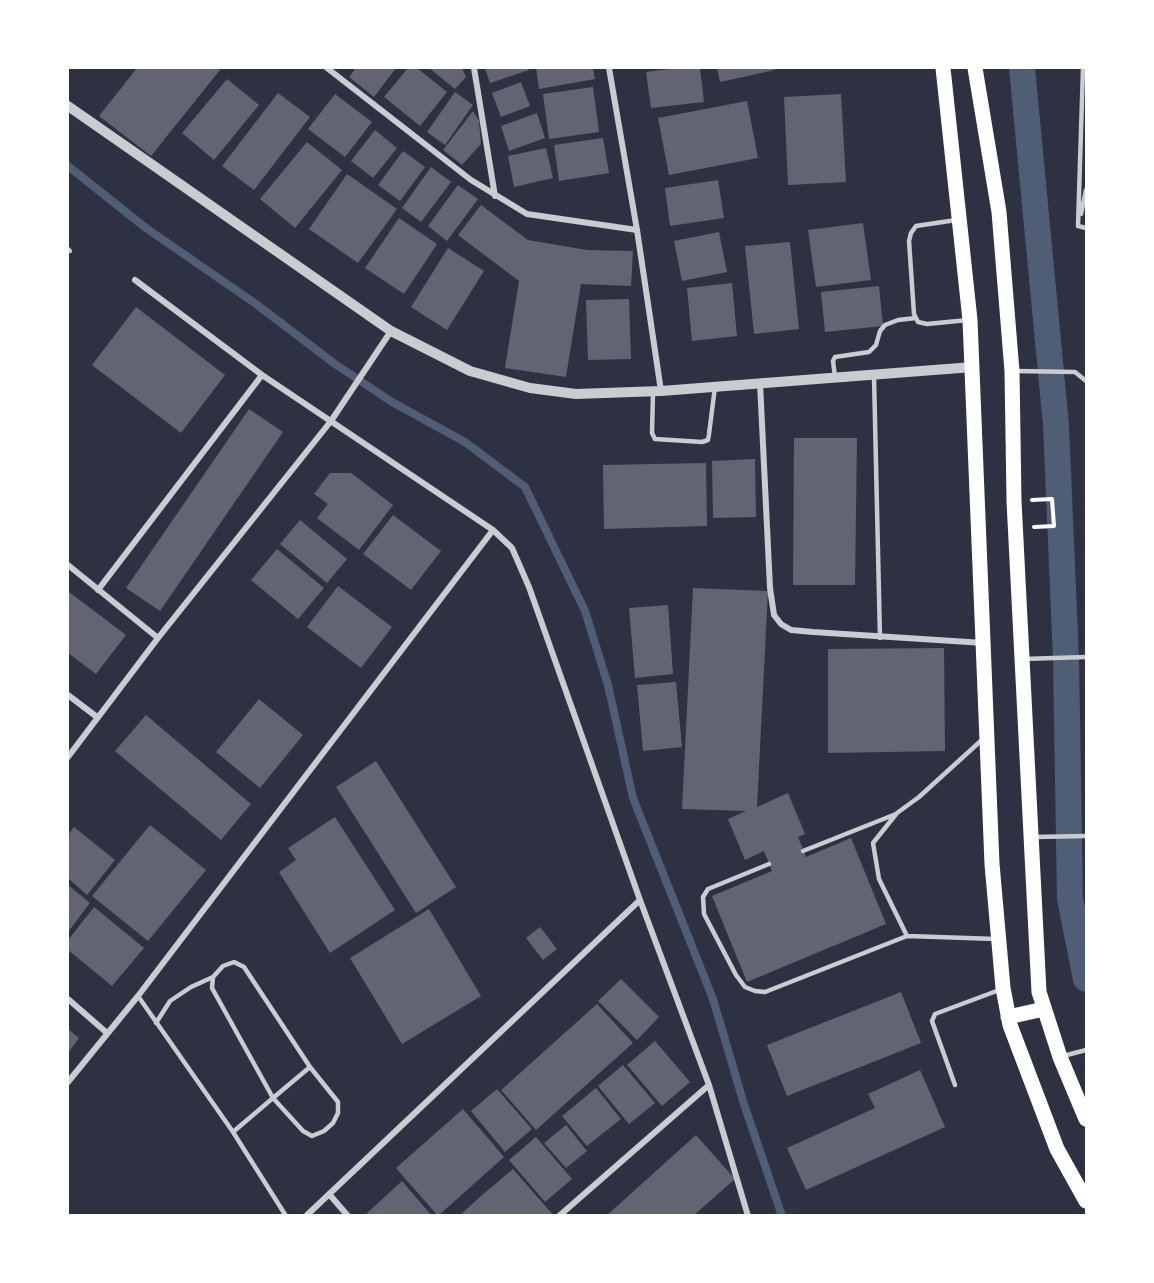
<!DOCTYPE html>
<style>
body{margin:0}
#map{position:relative;width:1154px;height:1283px;overflow:hidden;background:#2d3142;font-family:"Fira Sans",sans-serif}
canvas{display:block}
.frame{position:absolute;inset:0;border:69px solid #fff;pointer-events:none}
</style>
<div id="map">
<canvas width="1154" height="1283"></canvas>
<div class="frame"></div>
</div>
<script>
const ctx = document.querySelector('canvas').getContext('2d');
ctx.lineJoin = 'round';
const toPath = rows => new Path2D(rows.map(r => 'M' + r).join(''));
function strokePath(path, color, width, dash) { ctx.strokeStyle = color; ctx.lineWidth = width; ctx.lineCap = dash ? 'butt' : 'round'; ctx.setLineDash(dash || []); ctx.stroke(path); }
function fill(path, color) { ctx.fillStyle = color; ctx.fill(path, 'evenodd'); }
strokePath(toPath([
 [68,166,146,228,256,304,335,364,392,402,465,442,525,487,585,611,608,685,633,798,713,999,743,1101,782,1216]
]), '#4f5d75', 8);
strokePath(toPath([
 [1022,68,1056,425,1066,659,1070,899,1086,979]
]), '#4f5d75', 26);
fill(toPath([
 [137,68,217,68,220,70,151,156,99,116],
 [356,68,396,68,374,97,349,77],
 [408,68,417,68,447,92,420,126,384,97],
 [429,68,462,68,466,77,455,89],
 [485,68,528,68,529,70,490,83],
 [536,68,593,68,595,79,539,89],
 [677,68,700,68,704,102,651,108,646,72],
 [717,68,775,68,775,70,720,82],
 [227,79,259,105,214,160,182,133],
 [521,82,530,106,501,117,492,93],
 [593,87,599,132,549,139,543,94],
 [455,92,473,105,445,145,427,132],
 [278,93,310,117,254,190,222,166],
 [335,94,372,122,345,157,308,129],
 [841,94,846,182,788,185,784,97],
 [747,101,758,158,669,175,658,118],
 [473,111,479,121,481,144,462,165,443,150],
 [537,113,545,138,509,151,501,126],
 [375,130,397,148,373,178,351,161],
 [603,138,609,173,559,181,554,145],
 [307,142,342,170,295,228,260,199],
 [546,148,553,178,514,187,508,156],
 [403,151,425,167,400,201,378,185],
 [431,167,451,182,421,222,402,208],
 [347,174,397,209,358,263,309,229],
 [718,180,724,218,670,226,665,188],
 [458,185,478,199,447,241,428,226],
 [481,205,528,240,587,250,633,251,631,286,581,284,566,377,505,368,519,281,458,235],
 [399,218,437,244,404,294,365,268],
 [863,223,871,280,816,287,808,230],
 [719,232,727,272,682,281,674,241],
 [790,242,799,329,754,334,745,246],
 [448,248,484,271,447,330,411,307],
 [732,283,737,336,692,341,687,288],
 [879,286,883,326,825,332,821,292],
 [629,299,631,359,588,360,586,300],
 [136,307,225,375,181,433,92,365],
 [249,409,283,432,160,611,126,588],
 [794,438,857,438,855,585,793,585],
 [755,459,756,517,713,518,712,461],
 [706,463,707,526,604,529,603,465],
 [330,473,351,473,393,505,359,550,317,518,328,504,314,494],
 [393,515,441,551,411,590,363,554],
 [300,520,347,559,327,583,280,544],
 [277,549,324,588,298,619,251,580],
 [338,586,392,627,361,668,307,627],
 [693,588,768,591,757,807,788,793,805,834,798,837,806,857,851,838,886,924,747,982,712,896,772,871,764,851,745,860,728,819,746,811,682,809],
 [69,592,126,635,96,674,68,653,68,594],
 [668,605,673,674,635,678,629,608],
 [944,648,945,751,828,753,828,649],
 [676,682,682,747,643,751,637,685],
 [259,699,303,735,260,788,216,752],
 [146,715,251,804,221,840,115,751],
 [376,761,456,887,416,913,336,787],
 [335,817,395,910,330,953,279,872,296,860,288,848],
 [150,825,206,870,148,941,92,896],
 [74,827,115,860,87,895,68,878,68,835],
 [68,885,90,903,68,932],
 [94,907,144,948,112,986,68,950,68,940],
 [429,909,481,996,402,1044,350,958],
 [540,927,557,949,543,960,526,938],
 [621,979,659,1017,637,1040,598,1001],
 [901,992,921,1043,787,1096,767,1045],
 [597,1004,633,1043,536,1130,501,1090],
 [68,1029,79,1038,68,1053],
 [655,1041,690,1082,662,1106,627,1065],
 [623,1065,655,1103,629,1124,598,1086],
 [920,1070,945,1127,806,1190,787,1148,875,1108,868,1094],
 [596,1088,621,1119,587,1146,562,1116],
 [497,1089,532,1129,505,1152,471,1111],
 [463,1109,504,1157,438,1216,396,1168],
 [566,1125,587,1151,566,1168,544,1143],
 [696,1135,735,1179,693,1216,606,1216],
 [536,1137,572,1179,545,1202,509,1160],
 [513,1169,554,1216,459,1216,481,1196],
 [402,1181,432,1216,367,1216,366,1214]
]), '#626471');
strokePath(toPath([
 [1032,500,1052,499,1054,526,1034,527]
]), '#fff', 4);
strokePath(toPath([
 [1081,214,1086,190],
 [956,220,916,226,911,233,909,241,914,314,918,322,927,324,968,320],
 [1078,226,1083,68],
 [1078,226,1086,228],
 [68,249,70,251],
 [1015,371,1075,372,1086,381],
 [835,377,833,361,835,357,869,352,876,345,880,331,885,325,898,320,916,318],
 [874,377,880,638],
 [653,393,652,433,655,439,702,442,708,440,709,434,715,387],
 [1023,659,1086,657],
 [984,738,919,797,897,813,873,843,879,879,907,936,996,939],
 [1034,837,1086,836],
 [803,851,896,814],
 [769,864,708,889,703,897,704,914,736,975,745,987,755,991,765,992,907,936],
 [138,996,233,1132,286,1216],
 [156,1023,170,1001,191,987,213,977],
 [1063,1056,1086,1050],
 [955,1085,932,1021,935,1014,1002,989],
 [233,1132,273,1098,310,1067,338,1102,338,1113,333,1123,324,1131,312,1136,303,1131,273,1098,212,988,213,977,223,966,234,962,244,967,310,1067]
]), '#caccd0', 4.5);
strokePath(toPath([
 [327,68,471,180,527,214,637,230],
 [474,68,495,196],
 [609,68,637,230,661,391],
 [135,280,262,375,493,530,512,548,529,587,640,900,709,1085,748,1216],
 [760,383,770,588,774,615,781,624,791,630,813,632,984,643],
 [68,565,158,638],
 [98,590,262,375],
 [68,695,97,717],
 [68,757,158,638,331,421,391,331],
 [68,999,107,1033],
 [68,1082,138,996,493,530],
 [329,1194,348,1216],
 [306,1216,640,900],
 [559,1216,709,1085]
]), '#caccd0', 6);
strokePath(toPath([
 [68,106,391,331,470,371,530,388,576,394,661,391,973,367]
]), '#caccd0', 10);
strokePath(toPath([
 [943,68,970,320,992,864,1003,988,1010,1025,1057,1149,1086,1201],
 [975,68,999,212,1012,371,1014,501,1039,992,1060,1057,1086,1119],
 [1008,1017,1044,1009]
]), '#fff', 15);
</script>
